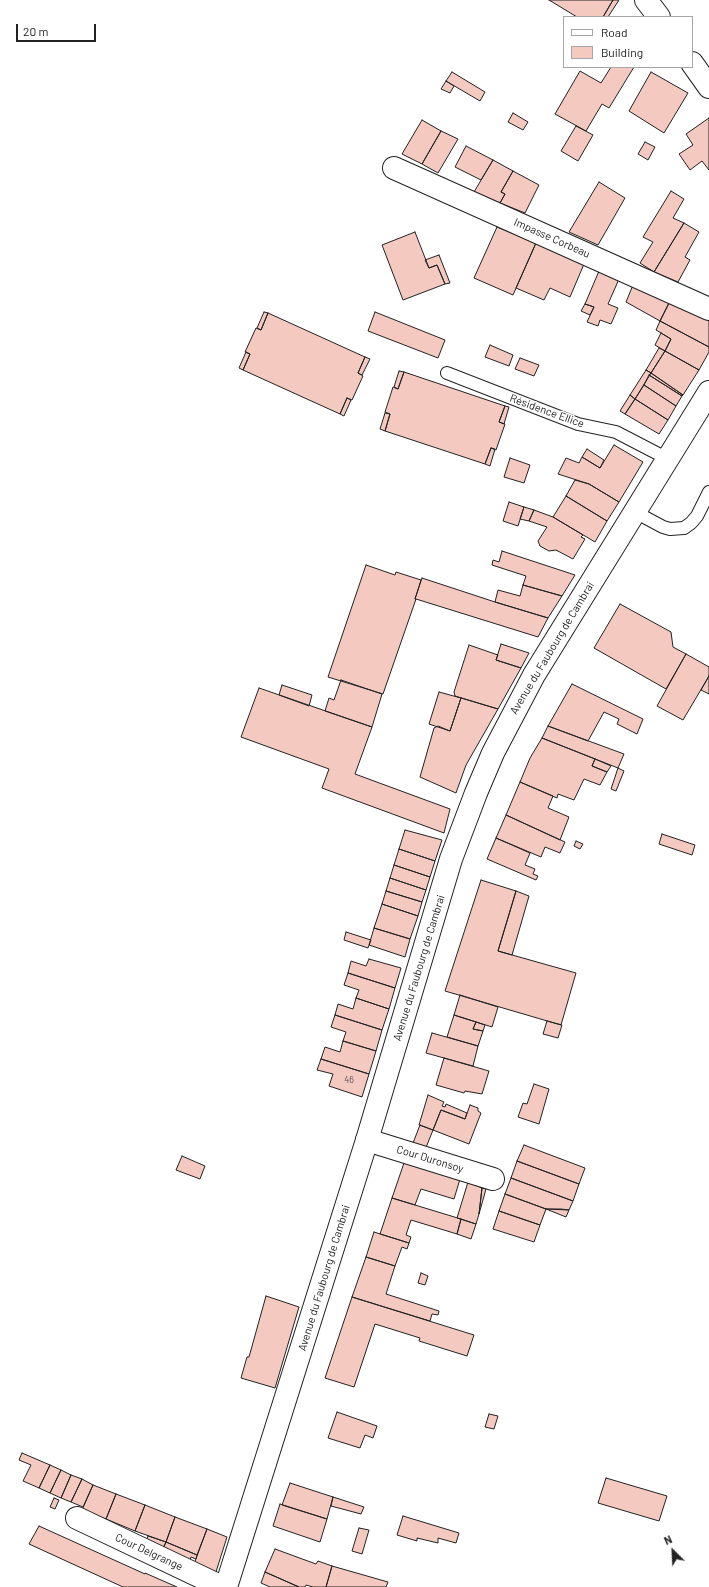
<!DOCTYPE html>
<meta charset="utf-8">
<style>
body{margin:0}
#map{position:relative;width:709px;height:1587px;overflow:hidden;background:#fff;font-family:Barlow,sans-serif}
canvas{display:block}
.legend{position:absolute;left:563px;top:16px;width:130px;height:52px;box-sizing:border-box;background:#fff;border:1px solid #a7a7a7;margin:0;padding:5px 7px;list-style:none;font-size:12px;color:#222}
.legend li{display:flex;align-items:center;gap:8px;height:20px}
.legend b{width:20px;border:1px solid #a7a7a7}
.north{position:absolute;left:653px;top:1531px;width:40px;height:40px;-webkit-text-stroke:3px #fff;paint-order:stroke;rotate:336deg;font-size:11px;font-weight:700;line-height:16px;text-align:center;color:#222}
.north::after{content:'';display:block;margin:auto;width:14px;height:18px;background:#222;clip-path:polygon(50% 0,100% 100%,50% 72%,0 100%)}
.scale{position:absolute;left:16px;top:24px;width:80px;height:18px;box-sizing:border-box;border:2px solid #222;border-top:0;padding-left:5px;font-size:12px;line-height:14px;white-space:nowrap;color:#222;-webkit-text-stroke:3px #fff;paint-order:stroke}
</style>
<div id="map">
<canvas width="709" height="1587"></canvas>
<ul class="legend">
<li><b style="height:5px;background:#fff"></b>Road</li>
<li><b style="height:11px;background:#f3c9c0"></b>Building</li>
</ul>
<div class="north">N</div>
<div class="scale">20 m</div>
</div>
<script>
const ctx = document.querySelector('canvas').getContext('2d');
ctx.lineJoin = 'round';
function fill(path, color) { ctx.fillStyle = color; ctx.fill(path, 'evenodd'); }
const toPath = rows => new Path2D(rows.map(r => 'M' + r).join(''));
function strokePath(path, color, width, dash) { ctx.strokeStyle = color; ctx.lineWidth = width; ctx.lineCap = dash ? 'butt' : 'round'; ctx.setLineDash(dash || []); ctx.stroke(path); }
function write(font, color, halo, rows, align = 'center') {
  ctx.font = font + ' Barlow,sans-serif'; ctx.lineWidth = 3; ctx.setLineDash([]); ctx.textBaseline = 'middle'; ctx.strokeStyle = halo; ctx.fillStyle = color; for (const [text, x, y, turn = 0] of rows) {
    ctx.save(); ctx.translate(x, y); ctx.rotate((+turn || 0) * Math.PI / 180); ctx.textAlign = isNaN(turn) ? turn : align; if (halo) ctx.strokeText(text, 0, 0); ctx.fillText(text, 0, 0); ctx.restore();
  }
}
const building = toPath([
 [549,0,613,0,603,17,577,17,549,0],
 [613,0,619,0,608,17,603,17,613,0],
 [611,67,634,67,609,108,602,104,586,131,555,114,580,71,601,83,611,67],
 [452,72,485,92,480,101,446,81,452,72],
 [651,72,688,93,664,133,629,111,651,72],
 [446,81,454,86,450,93,441,89,446,81],
 [513,113,528,122,523,130,508,122,513,113],
 [709,118,709,170,702,161,690,170,679,154,693,145,686,134,709,118],
 [422,120,441,131,422,164,402,154,422,120],
 [576,126,593,135,578,161,561,151,576,126],
 [441,131,458,139,438,173,422,164,441,131],
 [645,142,655,147,648,160,638,154,645,142],
 [466,146,493,160,481,180,455,167,466,146],
 [493,160,513,171,501,192,505,194,500,203,474,192,493,160],
 [513,171,539,185,525,213,500,203,505,194,501,192,513,171],
 [599,182,625,198,598,245,569,232,599,182],
 [671,191,684,199,673,218,684,223,654,272,640,263,653,242,643,237,671,191],
 [684,223,699,232,685,257,690,260,678,282,654,272,684,223],
 [497,227,536,243,513,295,474,278,497,227],
 [415,232,429,268,437,265,445,284,403,300,382,245,415,232],
 [536,243,584,264,570,297,550,288,544,300,516,288,536,243],
 [439,255,450,283,445,284,437,265,429,268,425,260,439,255],
 [599,271,619,279,608,304,618,308,611,324,600,320,598,326,587,322,594,307,585,304,599,271],
 [633,285,670,301,660,321,626,302,633,285],
 [670,301,692,311,709,321,709,347,660,321,670,301],
 [585,304,594,307,590,315,581,311,585,304],
 [264,312,268,313,261,330,257,328,264,312],
 [375,312,445,340,438,358,368,331,375,312],
 [268,313,365,357,358,373,363,376,352,400,347,398,340,414,243,370,250,354,245,352,256,328,261,330,268,313],
 [660,321,709,347,709,352,699,370,665,351,671,339,656,330,660,321],
 [661,333,671,339,665,351,655,345,661,333],
 [490,345,513,355,509,366,485,357,490,345],
 [659,348,665,351,651,373,646,370,659,348],
 [665,351,699,370,683,395,651,373,665,351],
 [246,352,250,354,243,370,239,368,246,352],
 [365,357,370,359,362,375,358,373,365,357],
 [520,358,539,365,534,376,515,369,520,358],
 [646,370,651,373,635,399,630,395,646,370],
 [399,371,404,372,398,389,394,387,399,371],
 [404,372,505,406,499,422,505,424,496,450,491,448,485,464,385,431,390,414,385,412,393,387,398,389,404,372],
 [651,373,683,395,682,396,649,375,651,373],
 [649,375,682,396,676,406,644,385,649,375],
 [644,385,676,406,668,420,635,399,644,385],
 [630,395,635,399,625,414,620,411,630,395],
 [347,398,351,400,344,416,340,414,347,398],
 [635,399,668,420,659,434,625,414,635,399],
 [505,406,509,407,504,424,499,422,505,406],
 [385,413,390,414,385,431,380,429,385,413],
 [614,445,643,462,619,502,589,484,558,474,566,458,579,463,582,457,600,468,614,445],
 [491,448,495,449,490,466,485,464,491,448],
 [587,449,604,460,600,468,582,457,587,449],
 [510,458,530,465,524,483,504,477,510,458],
 [575,480,589,484,619,502,607,521,566,496,575,480],
 [566,496,607,521,595,542,553,517,566,496],
 [509,502,524,507,518,526,503,521,509,502],
 [524,507,534,510,529,521,520,519,524,507],
 [534,510,553,517,583,535,581,537,585,539,573,559,556,550,549,551,540,546,538,541,547,527,529,521,534,510],
 [502,551,575,575,562,596,523,585,526,576,492,565,493,560,499,562,502,551],
 [366,565,395,575,396,572,421,580,415,599,416,599,383,694,328,677,366,565],
 [422,578,495,602,548,618,538,637,416,599,415,599,422,578],
 [523,585,562,596,548,618,495,602,498,590,520,596,523,585],
 [620,604,671,632,673,647,686,654,666,689,594,648,620,604],
 [501,644,529,653,521,668,496,660,501,644],
 [469,645,498,655,496,660,521,668,498,709,455,696,454,692,469,645],
 [686,654,709,667,709,676,683,720,657,706,686,654],
 [709,676,709,694,701,690,709,676],
 [341,680,382,694,372,727,325,711,329,698,334,700,341,680],
 [572,684,643,719,637,734,617,724,619,719,604,712,588,741,548,726,572,684],
 [282,685,312,695,309,706,279,695,282,685],
 [259,688,372,727,355,774,450,809,444,833,322,788,329,769,241,737,259,688],
 [439,692,461,698,450,731,429,724,439,692],
 [461,698,498,709,466,765,456,793,420,777,434,728,438,726,450,731,461,698],
 [548,726,624,754,618,768,542,738,548,726],
 [542,738,595,759,592,766,607,772,600,785,584,779,574,800,558,794,557,798,520,782,530,758,542,738],
 [595,759,611,766,607,772,592,766,595,759],
 [618,768,624,771,616,791,611,789,618,768],
 [520,782,553,796,548,808,569,817,560,840,506,815,520,782],
 [506,815,565,842,560,853,545,847,541,857,496,838,506,815],
 [405,830,442,840,435,861,399,849,405,830],
 [662,834,695,845,692,855,659,844,662,834],
 [496,838,530,853,525,865,535,869,533,874,538,876,536,880,487,859,496,838],
 [576,841,583,844,580,849,574,846,576,841],
 [399,849,435,861,430,877,394,865,399,849],
 [394,865,430,877,426,890,390,878,394,865],
 [390,878,426,890,422,902,386,891,390,878],
 [481,880,516,891,498,951,576,973,561,1025,445,991,481,880],
 [386,891,422,902,418,916,382,904,386,891],
 [516,891,529,896,512,955,498,951,516,891],
 [382,904,418,916,410,939,374,928,382,904],
 [374,928,410,939,405,957,369,945,374,928],
 [346,932,371,940,368,948,344,940,346,932],
 [369,959,401,968,395,988,348,973,351,961,366,966,369,959],
 [348,973,395,988,389,1009,356,998,359,990,344,985,348,973],
 [460,995,498,1007,492,1027,454,1015,460,995],
 [356,998,389,1009,382,1030,335,1015,338,1004,353,1009,356,998],
 [335,1015,382,1030,376,1051,343,1041,346,1032,331,1027,335,1015],
 [454,1015,476,1022,473,1029,483,1031,478,1046,447,1037,454,1015],
 [547,1021,562,1025,558,1038,543,1034,547,1021],
 [476,1022,485,1025,483,1031,473,1029,476,1022],
 [432,1033,478,1046,473,1066,426,1053,432,1033],
 [343,1041,376,1051,369,1074,321,1059,325,1047,340,1052,343,1041],
 [444,1058,489,1071,482,1094,465,1091,464,1093,436,1085,444,1058],
 [321,1059,369,1074,362,1097,329,1086,333,1074,317,1070,321,1059],
 [534,1084,549,1089,539,1124,518,1117,523,1103,527,1104,534,1084],
 [428,1095,444,1102,442,1106,445,1107,446,1104,467,1113,465,1119,441,1110,433,1130,419,1125,428,1095],
 [470,1105,478,1108,478,1111,481,1113,469,1144,433,1130,441,1110,465,1119,470,1105],
 [420,1125,433,1130,425,1150,410,1145,411,1142,413,1143,420,1125],
 [524,1145,585,1168,579,1184,517,1161,524,1145],
 [182,1156,205,1166,200,1179,176,1170,182,1156],
 [405,1160,460,1179,454,1199,421,1189,415,1205,392,1198,405,1160],
 [517,1161,579,1184,573,1201,511,1178,517,1161],
 [511,1178,573,1201,569,1210,546,1209,505,1194,511,1178],
 [468,1182,482,1188,479,1214,476,1224,457,1218,468,1182],
 [482,1188,486,1189,479,1214,482,1188],
 [505,1194,546,1209,540,1225,499,1211,505,1194],
 [392,1198,461,1219,457,1234,411,1220,406,1235,411,1237,409,1243,380,1234,392,1198],
 [546,1209,561,1209,569,1210,566,1217,546,1209],
 [499,1211,540,1225,534,1242,493,1229,499,1211],
 [461,1219,476,1224,471,1239,457,1234,461,1219],
 [374,1232,409,1243,407,1249,402,1247,395,1266,366,1257,374,1232],
 [366,1257,395,1266,386,1294,439,1311,438,1315,432,1314,430,1321,352,1297,366,1257],
 [421,1273,428,1276,425,1285,418,1283,421,1273],
 [266,1296,299,1307,275,1388,241,1378,247,1357,249,1357,266,1296],
 [352,1297,474,1335,467,1356,419,1341,420,1338,375,1324,354,1387,325,1378,352,1297],
 [337,1412,377,1426,373,1438,365,1435,360,1448,328,1438,337,1412],
 [489,1414,498,1416,494,1429,485,1427,489,1414],
 [22,1453,50,1465,39,1488,23,1481,31,1465,19,1460,22,1453],
 [50,1465,61,1470,50,1493,39,1488,50,1465],
 [61,1470,71,1475,61,1498,50,1493,61,1470],
 [71,1475,82,1479,71,1502,61,1498,71,1475],
 [606,1478,667,1496,659,1521,598,1503,606,1478],
 [82,1479,93,1485,83,1507,71,1502,82,1479],
 [290,1483,333,1497,327,1519,282,1505,290,1483],
 [93,1485,116,1494,106,1519,82,1510,93,1485],
 [116,1494,145,1505,135,1531,106,1519,116,1494],
 [333,1497,364,1507,361,1514,331,1506,333,1497],
 [54,1498,59,1500,55,1509,50,1507,54,1498],
 [280,1504,327,1519,320,1542,273,1526,280,1504],
 [145,1505,175,1517,166,1542,135,1531,145,1505],
 [403,1516,459,1533,456,1543,438,1538,438,1543,417,1538,417,1541,397,1535,403,1516],
 [175,1517,207,1529,197,1555,166,1542,175,1517],
 [39,1526,145,1574,145,1573,177,1587,123,1587,29,1544,39,1526],
 [359,1528,369,1530,362,1554,352,1551,359,1528],
 [207,1529,227,1537,215,1575,194,1564,207,1529],
 [148,1536,166,1542,163,1548,146,1541,148,1536],
 [166,1542,197,1555,196,1559,191,1557,190,1560,163,1549,166,1542],
 [275,1549,316,1564,318,1561,332,1566,326,1587,313,1587,306,1585,305,1587,299,1587,265,1572,275,1549],
 [332,1566,388,1582,386,1587,326,1587,332,1566],
 [265,1572,299,1587,270,1587,261,1583,265,1572]
]);
fill(building, '#f3c9c0');
strokePath(building, '#222', 1);
const service = toPath([
 [447,373,578,424,616,432,668,459],
 [635,512,663,527,670,529,684,528,691,523,697,516,709,492]
]);
const minor = toPath([
 [646,0,659,17],
 [692,63,709,87],
 [394,168,709,309],
 [367,1140,493,1179],
 [77,1518,222,1587]
]);
const tertiary = toPath([
 [226,1587,367,1140,451,859,476,793,493,753,534,675,709,392]
]);
strokePath(service, '#222', 14);
strokePath(minor, '#222', 24);
strokePath(tertiary, '#222', 24);
strokePath(service, '#fff', 12);
strokePath(minor, '#fff', 22);
strokePath(tertiary, '#fff', 22);
write('9px', '#564c4a', null, [
 ["46",349,1080]
]);
write('11px', '#222', '#fff', [
 ["Impasse Corbeau",552,238,24],
 ["Résidence Ellice",547,411,20],
 ["Avenue du Faubourg de Cambrai",552,648,-59],
 ["Avenue du Faubourg de Cambrai",419,968,-73],
 ["Cour Duronsoy",430,1159,17],
 ["Avenue du Faubourg de Cambrai",324,1278,-73],
 ["Cour Delgrange",149,1552,25]
]);
</script>
